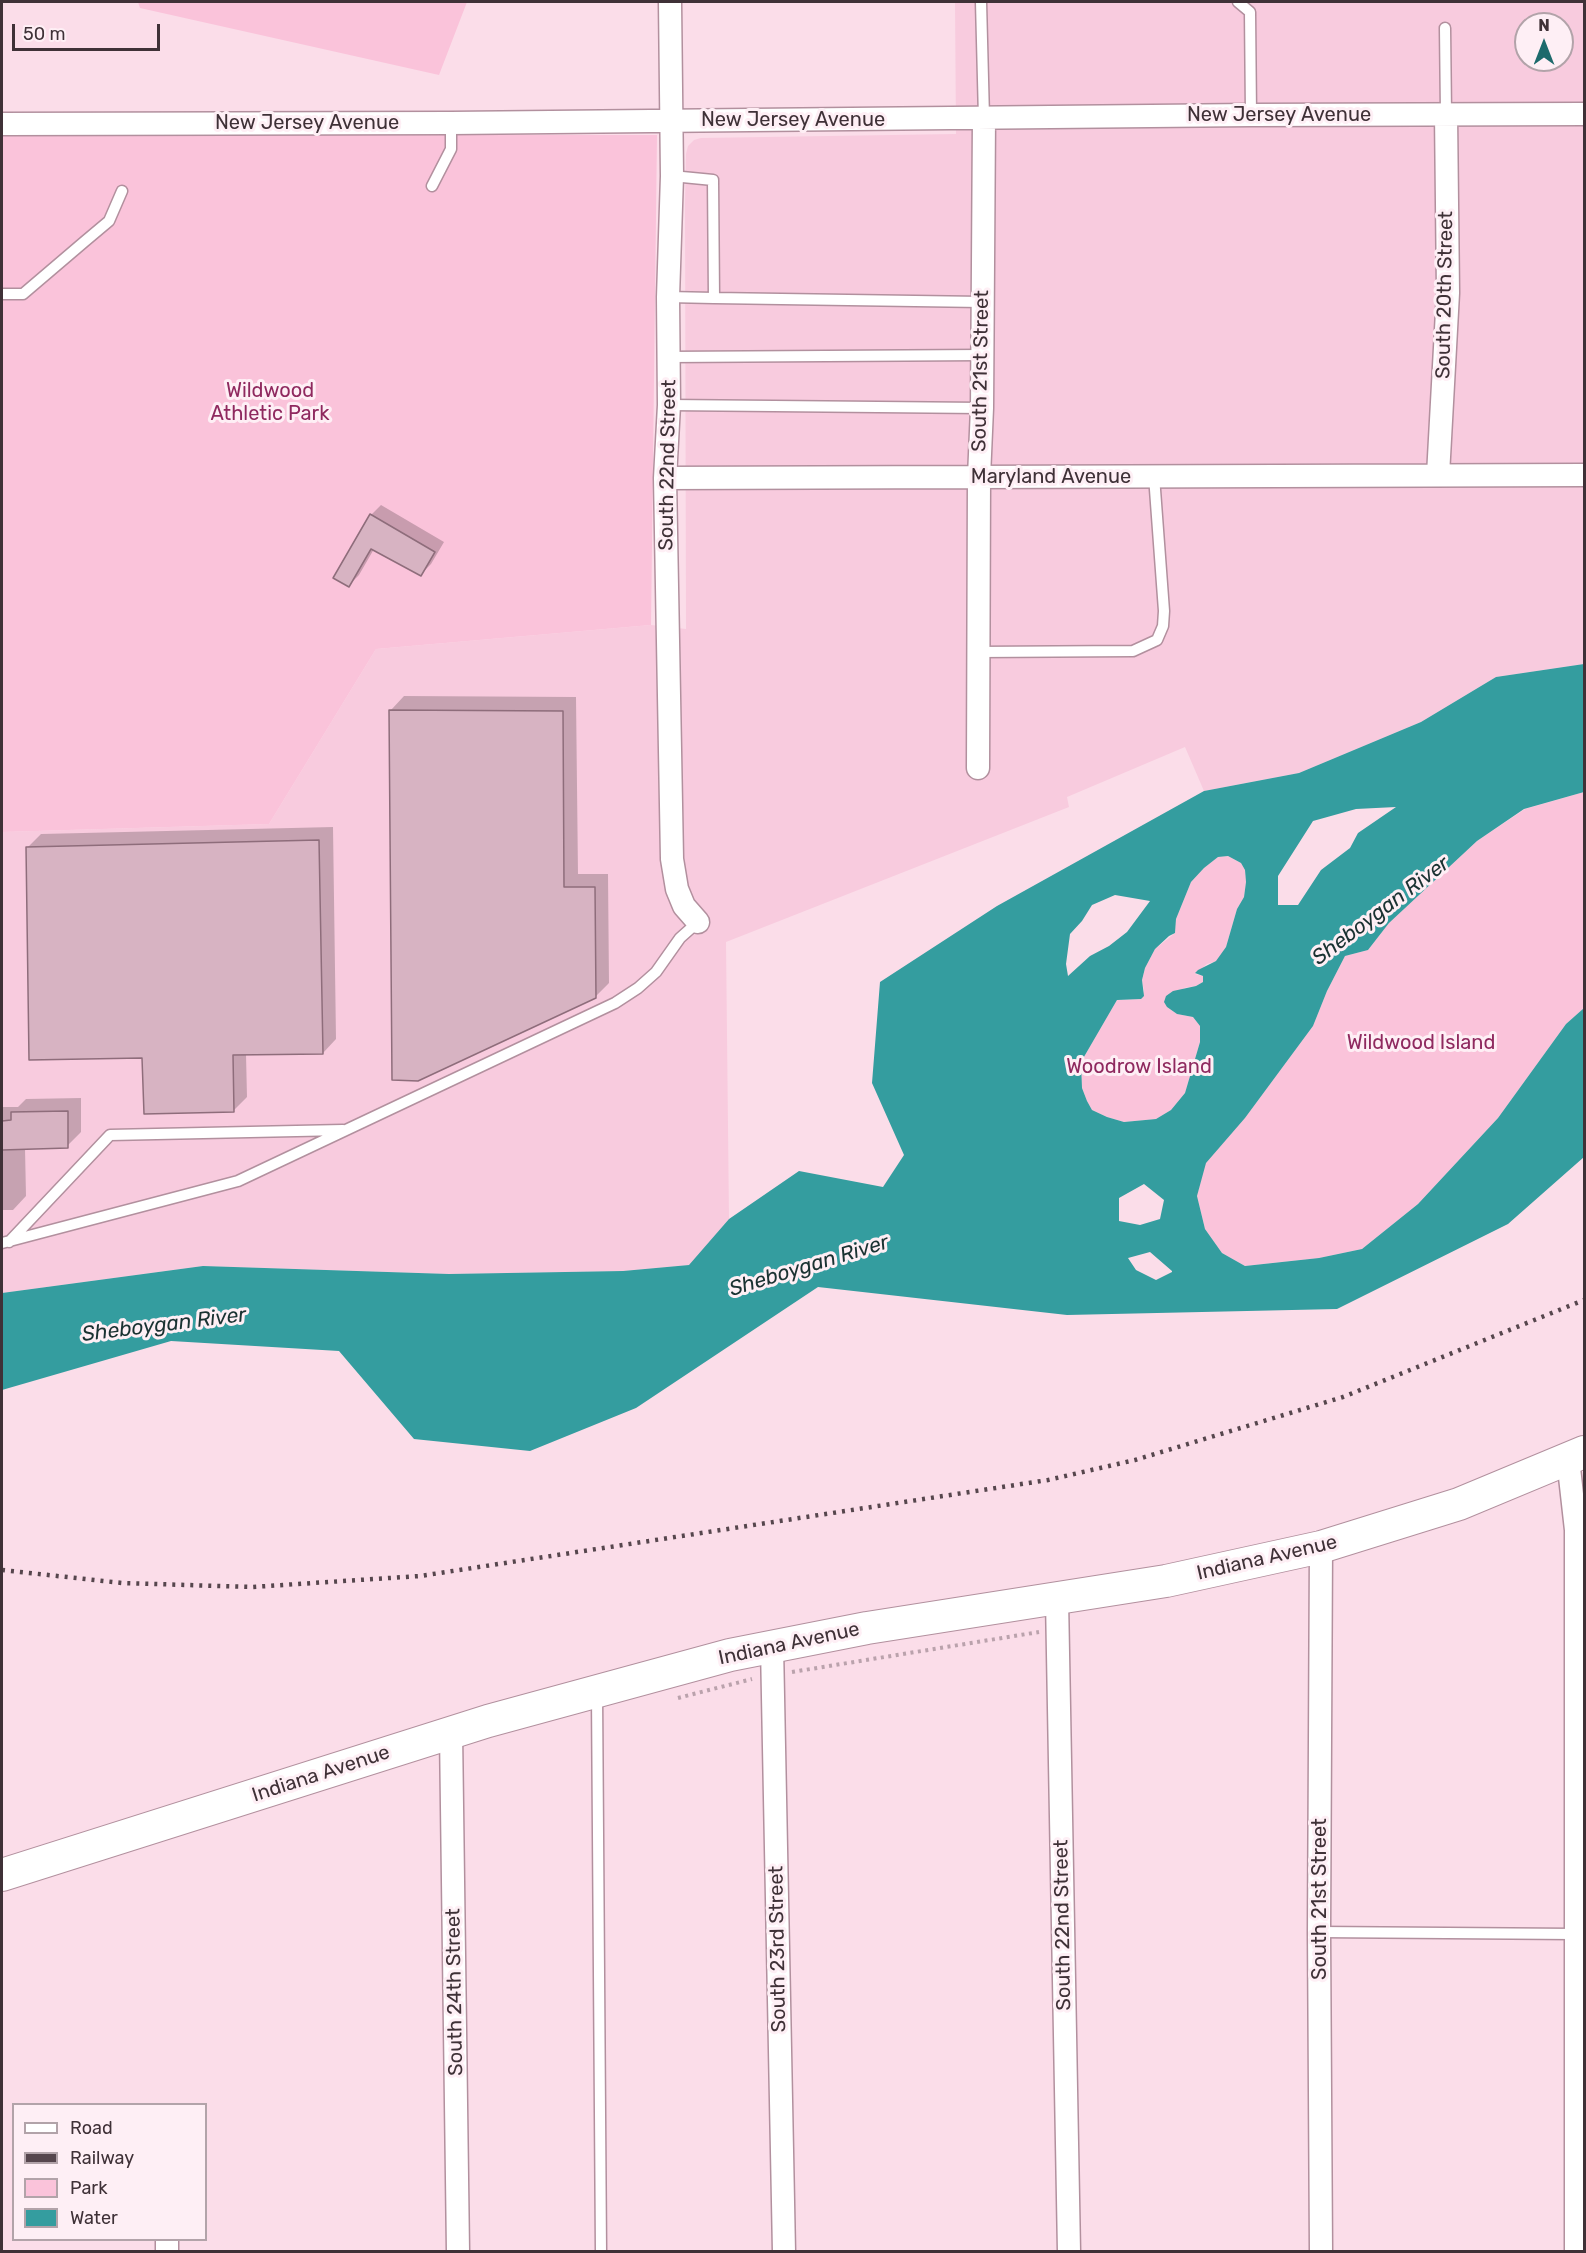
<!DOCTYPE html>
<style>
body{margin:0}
#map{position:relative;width:1586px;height:2253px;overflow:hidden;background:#fbdde9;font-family:Rubik,sans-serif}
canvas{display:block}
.frame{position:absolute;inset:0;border:3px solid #3f3137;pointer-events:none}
.legend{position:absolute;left:12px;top:2103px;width:195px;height:138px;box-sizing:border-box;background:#feeff5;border:2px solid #b2a3a9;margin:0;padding:8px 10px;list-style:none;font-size:18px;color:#3f3137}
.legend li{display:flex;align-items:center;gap:12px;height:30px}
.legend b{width:30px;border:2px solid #b2a3a9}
.north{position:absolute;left:1514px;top:12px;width:60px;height:60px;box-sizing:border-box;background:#feeff5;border:2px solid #b2a3a9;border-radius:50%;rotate:0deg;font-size:16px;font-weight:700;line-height:24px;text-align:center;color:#3f3137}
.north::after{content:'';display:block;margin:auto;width:21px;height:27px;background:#1d6a6c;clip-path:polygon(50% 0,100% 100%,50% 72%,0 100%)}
.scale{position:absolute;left:12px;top:24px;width:148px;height:27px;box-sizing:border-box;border:3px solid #3f3137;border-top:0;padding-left:8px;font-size:18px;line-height:21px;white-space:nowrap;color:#3f3137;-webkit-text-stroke:4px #feeff5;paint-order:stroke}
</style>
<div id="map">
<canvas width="1586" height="2253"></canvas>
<div class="frame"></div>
<ul class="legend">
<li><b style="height:8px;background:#fff"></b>Road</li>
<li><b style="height:8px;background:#56464d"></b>Railway</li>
<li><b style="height:16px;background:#fac3da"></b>Park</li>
<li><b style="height:16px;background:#349d9f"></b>Water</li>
</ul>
<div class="north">N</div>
<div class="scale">50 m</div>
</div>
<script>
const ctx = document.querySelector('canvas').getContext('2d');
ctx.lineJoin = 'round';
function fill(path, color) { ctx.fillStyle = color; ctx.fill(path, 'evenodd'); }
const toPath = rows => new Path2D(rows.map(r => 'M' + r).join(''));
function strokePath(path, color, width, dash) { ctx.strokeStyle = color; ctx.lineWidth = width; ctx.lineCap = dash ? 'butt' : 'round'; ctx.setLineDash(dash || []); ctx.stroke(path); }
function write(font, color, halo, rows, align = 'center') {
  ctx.font = font + ' Rubik,sans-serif'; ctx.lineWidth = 6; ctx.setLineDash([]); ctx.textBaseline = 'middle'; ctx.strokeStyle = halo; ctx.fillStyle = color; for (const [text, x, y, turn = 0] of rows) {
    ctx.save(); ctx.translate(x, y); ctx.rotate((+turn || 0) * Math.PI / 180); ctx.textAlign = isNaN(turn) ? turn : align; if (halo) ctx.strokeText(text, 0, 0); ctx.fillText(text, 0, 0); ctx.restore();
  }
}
fill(toPath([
 [955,2,1584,2,1584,664,1496,677,1421,722,1299,773,1204,791,1185,747,1067,797,1069,807,726,942,729,1219,690,1265,623,1271,449,1274,203,1266,2,1293,2,750,2,832,269,824,376,649,651,625,686,629,685,204,686,154,688,146,694,140,701,138,956,134],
 [1526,24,1562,24,1562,60,1526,60]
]), '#f8cbde');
fill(toPath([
 [138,2,467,2,439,75,140,8],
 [2,135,657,135,651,625,376,649,269,824,2,832],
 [1584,792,1584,1008,1566,1024,1498,1118,1418,1204,1362,1249,1319,1258,1245,1266,1222,1253,1205,1229,1197,1196,1205,1163,1245,1118,1313,1026,1327,991,1345,956,1368,950,1389,923,1477,841,1525,809],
 [1228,856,1241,863,1245,870,1246,882,1244,897,1237,909,1226,947,1217,961,1207,964,1195,974,1203,976,1203,982,1196,986,1184,988,1167,1007,1177,1014,1193,1017,1200,1026,1200,1042,1185,1093,1171,1110,1156,1119,1124,1122,1107,1117,1092,1110,1087,1101,1082,1088,1081,1062,1117,1000,1141,999,1144,991,1142,980,1145,968,1155,949,1175,933,1176,919,1191,882,1204,868,1218,857]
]), '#fac3da');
fill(toPath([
 [1584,664,1584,792,1524,809,1477,841,1389,923,1368,950,1345,956,1327,991,1313,1026,1245,1118,1206,1163,1197,1196,1205,1229,1222,1253,1245,1266,1319,1258,1362,1249,1418,1204,1498,1118,1566,1024,1584,1008,1584,1157,1508,1224,1337,1309,1067,1315,818,1287,636,1408,530,1451,414,1439,339,1351,171,1341,2,1390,2,1293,203,1266,449,1274,623,1271,689,1265,729,1219,799,1171,883,1187,904,1155,872,1083,880,982,997,906,1204,791,1299,773,1421,722,1496,677],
 [1396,807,1358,833,1350,848,1321,870,1298,905,1278,905,1278,876,1313,821,1356,809],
 [1228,856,1241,863,1245,870,1246,882,1244,897,1237,909,1226,947,1216,961,1198,970,1195,973,1203,976,1203,982,1196,986,1173,991,1166,996,1164,1002,1167,1007,1177,1014,1193,1017,1200,1026,1200,1042,1185,1093,1171,1110,1156,1119,1124,1122,1107,1117,1092,1110,1087,1101,1082,1088,1081,1062,1117,1000,1141,999,1144,996,1142,980,1145,968,1155,949,1169,936,1175,933,1176,919,1191,882,1204,868,1218,857],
 [1115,895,1150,901,1127,932,1109,946,1090,956,1068,976,1066,964,1070,934,1082,921,1092,905],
 [1144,1184,1164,1200,1160,1219,1140,1225,1119,1221,1119,1198],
 [1150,1252,1172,1271,1172,1272,1156,1280,1136,1270,1128,1258]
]), '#349d9f');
fill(toPath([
 [381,505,444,542,431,564,421,574,374,549,359,575,349,585,371,515],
 [404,696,576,697,578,874,608,874,609,983,595,997,391,710],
 [333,827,336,1039,323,1053,246,1054,247,1097,233,1111,144,1056,27,848,41,834],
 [81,1098,81,1132,67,1146,25,1148,26,1196,13,1210,2,1210,2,1107,18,1107,26,1099]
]), '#0003');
const building = toPath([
 [370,514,435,552,421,576,371,549,349,587,333,578,370,514],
 [389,710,563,711,564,887,595,887,596,998,418,1081,392,1080,389,710],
 [319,840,323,1054,233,1055,234,1112,144,1114,142,1058,29,1060,26,847,319,840],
 [68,1111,68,1148,2,1150,2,1121,11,1120,11,1112,68,1111]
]);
fill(building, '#d7b3c2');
strokePath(building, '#8e6d7b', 1.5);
const service = toPath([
 [981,2,984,118],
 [1238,2,1250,12,1251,115],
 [1445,28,1446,114],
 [432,186,451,149,451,123],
 [2,294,23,294,84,242,109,221,122,191],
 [668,297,714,298,713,180,672,176],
 [714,298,982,302],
 [669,357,983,355],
 [669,405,982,408],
 [978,652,1133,651,1157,640,1163,626,1164,611,1154,476],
 [9,1242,110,1135,343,1130],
 [2,1243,238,1181,615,1003,638,988,656,972,680,938,698,922],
 [597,1694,601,2252],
 [1319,1932,1574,1934]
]);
const minor = toPath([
 [670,2,672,176,668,297,669,405,665,478,672,859,677,889,684,906,698,922],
 [2,124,451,123,1251,115,1584,114],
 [1438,475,1448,293,1446,114],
 [665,478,1584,475],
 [978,768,979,477,982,408,984,118],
 [1568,1459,1576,1530,1576,2252],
 [1057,1599,1069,2252],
 [772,1646,784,2252],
 [451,1732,458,2252],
 [167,2240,167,2252],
 [1321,2252,1319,1932,1321,1547]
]);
const secondary = toPath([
 [2,1875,488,1721,730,1655,867,1628,1166,1581,1321,1547,1459,1504,1584,1452]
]);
strokePath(service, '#b2909e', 13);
strokePath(minor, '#b2909e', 25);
strokePath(secondary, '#b2909e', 34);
strokePath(toPath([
 [792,1672,1039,1632],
 [678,1698,752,1679]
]), '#baa2ac', 4, [3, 4.5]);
strokePath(service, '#fff', 10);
strokePath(minor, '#fff', 22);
strokePath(secondary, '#fff', 32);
strokePath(toPath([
 [2,1570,122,1583,252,1587,420,1576,1048,1480,1135,1460,1343,1397,1584,1300]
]), '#56464d', 4.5, [3, 6]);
write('20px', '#3f3137', '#feeff5', [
 ["New Jersey Avenue",1279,115],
 ["New Jersey Avenue",793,120],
 ["New Jersey Avenue",307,123],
 ["South 20th Street",1445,295,-89],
 ["South 21st Street",981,371,-89],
 ["South 22nd Street",668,465,-89],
 ["Maryland Avenue",1051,477],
 ["Indiana Avenue",1267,1558,-13],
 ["Indiana Avenue",789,1644,-12],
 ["Indiana Avenue",321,1774,-18],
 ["South 21st Street",1320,1899,-90],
 ["South 22nd Street",1063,1925,-91],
 ["South 23rd Street",778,1949,-91],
 ["South 24th Street",455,1992,-91]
]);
write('20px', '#8f295f', '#feeff5', [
 ["Wildwood",270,391],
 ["Athletic Park",270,414],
 ["Wildwood Island",1421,1043],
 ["Woodrow Island",1139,1067]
]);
write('italic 21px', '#1a3232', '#feeff5', [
 ["Sheboygan River",1381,911,-37],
 ["Sheboygan River",809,1266,-17],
 ["Sheboygan River",164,1325,-7]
]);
</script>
